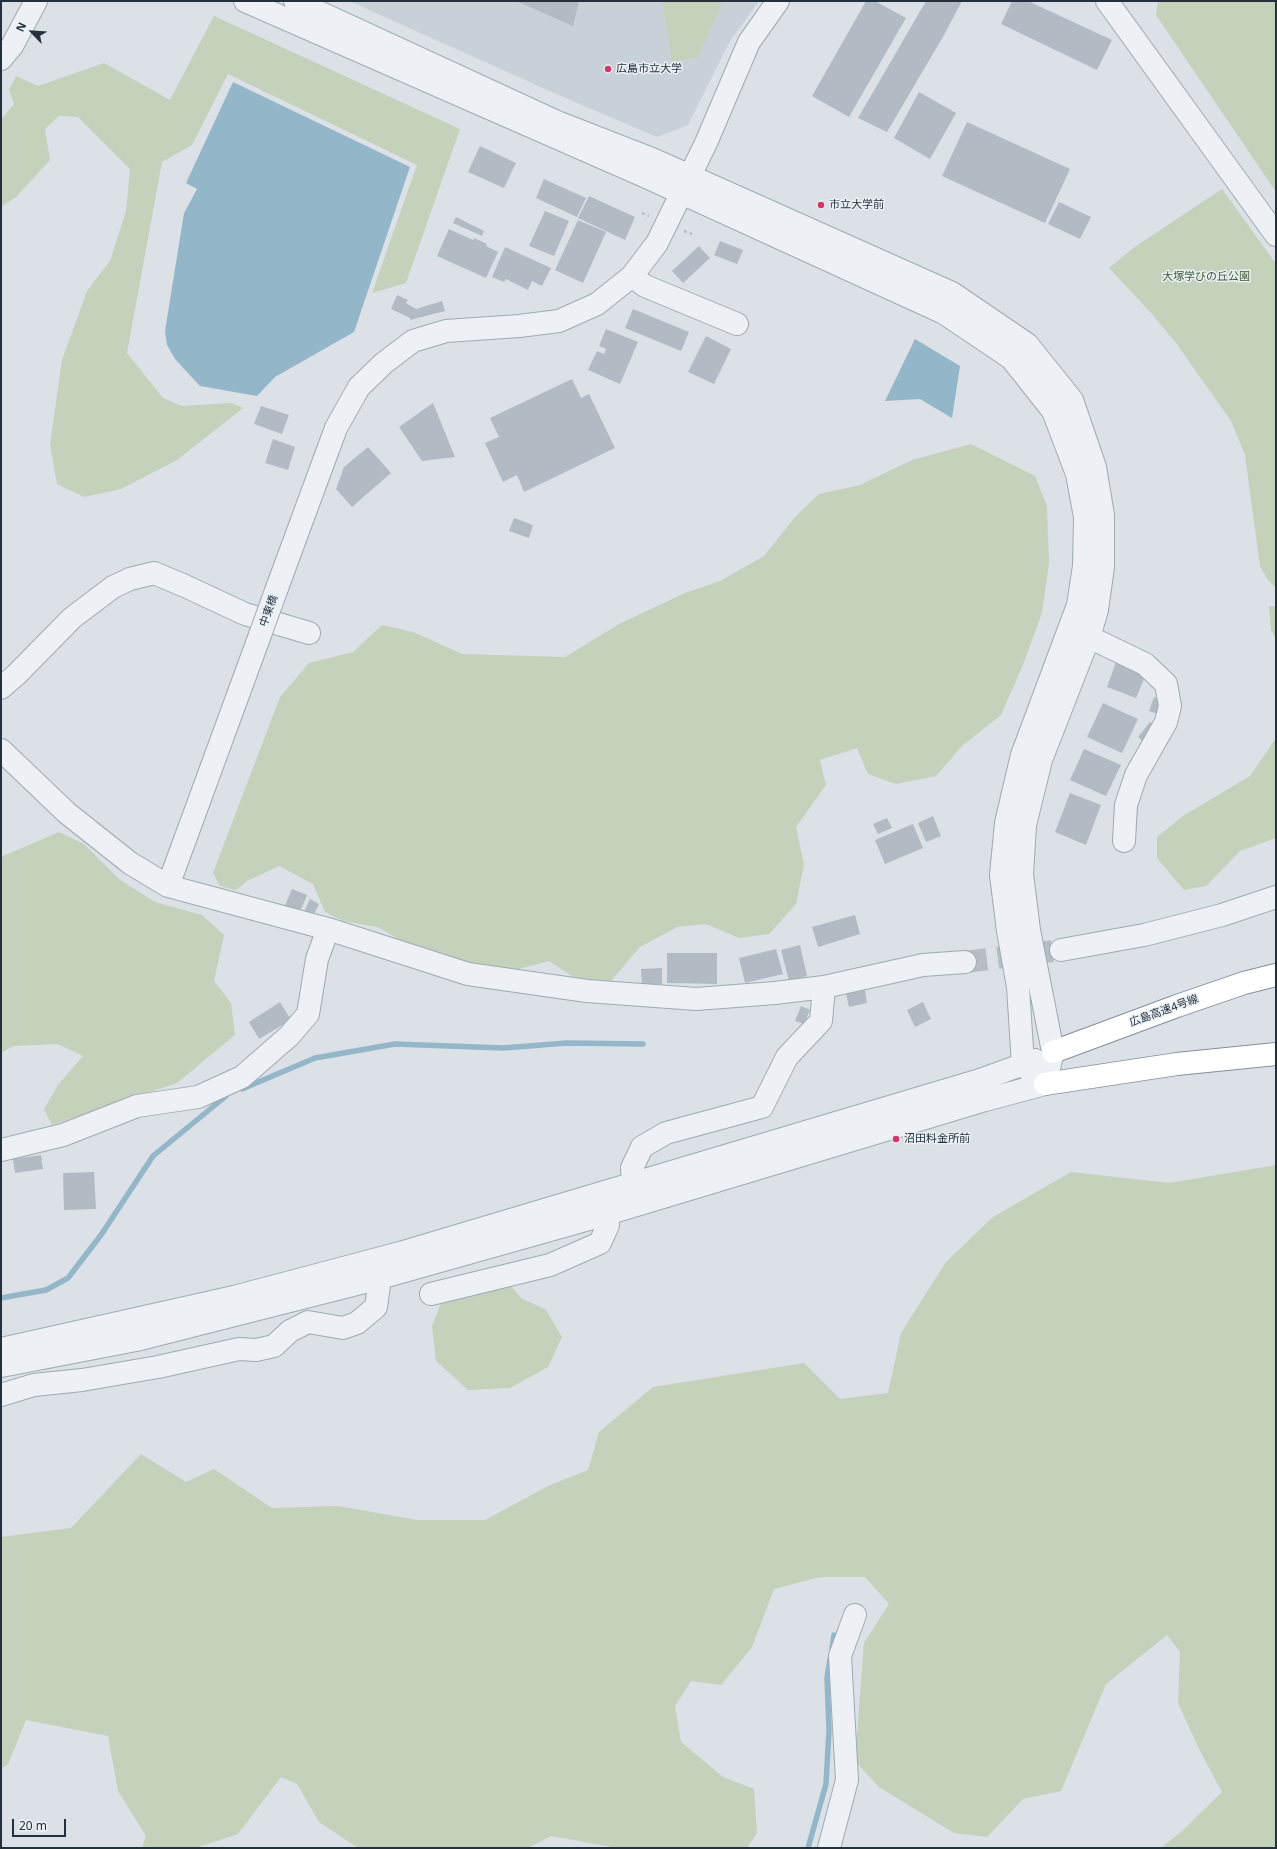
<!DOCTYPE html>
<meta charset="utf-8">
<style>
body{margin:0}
#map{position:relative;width:1277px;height:1849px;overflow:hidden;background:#dbe1e6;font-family:"Noto Sans",sans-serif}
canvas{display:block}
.frame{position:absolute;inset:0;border:2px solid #24313d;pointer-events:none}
.north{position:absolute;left:12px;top:12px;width:40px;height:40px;-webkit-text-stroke:3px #eaf0f4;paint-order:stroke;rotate:295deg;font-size:11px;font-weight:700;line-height:16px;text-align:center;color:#24313d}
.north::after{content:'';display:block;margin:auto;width:14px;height:18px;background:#24313d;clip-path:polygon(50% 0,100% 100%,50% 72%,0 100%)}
.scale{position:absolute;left:12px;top:1819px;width:54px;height:18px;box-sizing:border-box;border:2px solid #24313d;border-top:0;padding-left:5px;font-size:12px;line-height:14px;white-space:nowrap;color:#24313d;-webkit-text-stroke:3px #eaf0f4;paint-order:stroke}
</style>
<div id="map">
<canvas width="1277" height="1849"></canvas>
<div class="frame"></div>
<div class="north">N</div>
<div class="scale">20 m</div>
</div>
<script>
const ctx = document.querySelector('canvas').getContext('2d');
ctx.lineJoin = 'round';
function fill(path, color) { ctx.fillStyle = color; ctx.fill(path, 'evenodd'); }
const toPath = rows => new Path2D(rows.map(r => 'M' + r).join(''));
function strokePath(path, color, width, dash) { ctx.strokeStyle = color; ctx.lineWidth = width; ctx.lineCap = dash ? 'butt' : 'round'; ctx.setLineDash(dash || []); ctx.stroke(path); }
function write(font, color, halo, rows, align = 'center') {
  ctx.font = font + ' "Noto Sans","Noto Sans JP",sans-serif'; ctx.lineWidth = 3; ctx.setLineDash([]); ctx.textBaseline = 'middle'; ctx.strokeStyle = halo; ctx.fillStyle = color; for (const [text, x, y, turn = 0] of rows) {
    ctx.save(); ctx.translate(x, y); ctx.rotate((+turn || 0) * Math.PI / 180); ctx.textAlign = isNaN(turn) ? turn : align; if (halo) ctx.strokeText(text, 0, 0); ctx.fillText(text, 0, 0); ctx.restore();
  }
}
fill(toPath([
 [349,1,759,1,730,41,688,125,657,137,563,97]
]), '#c9d1d8');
fill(toPath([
 [662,1,723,1,698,57,672,62],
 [1158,1,1276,1,1276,192,1156,15],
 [214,16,460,129,406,283,372,293,417,165,228,74,192,145,162,162,127,353,163,398,182,406,232,403,243,408,177,460,121,489,84,497,57,484,50,445,62,360,87,291,110,261,126,211,130,169,78,117,59,116,45,129,50,160,16,197,1,207,1,120,14,104,9,90,16,76,38,86,104,63,170,100],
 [1222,189,1276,264,1276,588,1268,580,1260,566,1245,455,1231,421,1176,343,1152,314,1109,268,1136,246],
 [971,444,1035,476,1047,506,1049,563,1042,613,1022,667,1001,715,962,746,936,776,896,784,868,774,857,748,820,760,826,785,796,827,804,865,796,904,769,934,739,938,706,924,677,927,640,947,610,982,578,980,549,961,515,970,471,967,413,948,378,927,343,921,325,912,313,884,279,866,247,881,236,890,220,886,213,873,280,697,309,663,353,652,382,625,413,632,462,654,565,657,621,623,685,593,720,581,764,556,795,517,819,494,860,485,912,460],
 [1269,606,1276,606,1276,639,1271,630],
 [1276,738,1276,838,1240,851,1206,886,1184,890,1157,858,1157,837,1183,816,1250,776],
 [59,832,84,844,120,880,155,902,202,915,224,935,214,981,231,1003,235,1035,177,1083,52,1125,44,1109,58,1085,83,1056,58,1044,13,1046,1,1053,1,857],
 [1276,1165,1276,1848,1161,1848,1182,1831,1222,1792,1199,1749,1178,1703,1180,1652,1167,1635,1106,1684,1061,1791,1023,1799,987,1837,954,1833,879,1787,855,1761,864,1643,889,1604,865,1577,820,1577,774,1589,752,1647,721,1685,691,1681,675,1706,681,1742,723,1777,754,1789,757,1833,747,1848,617,1848,551,1836,528,1848,358,1848,319,1822,297,1784,281,1777,238,1834,196,1848,142,1848,146,1836,118,1791,108,1736,26,1720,8,1764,1,1769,1,1537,71,1528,141,1454,186,1482,214,1469,272,1508,339,1506,416,1520,485,1520,548,1486,588,1470,599,1432,653,1387,804,1363,840,1399,888,1393,901,1333,946,1262,993,1217,1071,1172,1169,1183],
 [507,1281,521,1298,546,1310,562,1337,548,1367,510,1388,468,1390,436,1361,432,1326,443,1298]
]), '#c4d1bb');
fill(toPath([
 [233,82,410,167,354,332,275,377,257,396,200,386,175,359,167,345,165,331,184,213,197,189,186,183],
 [915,339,960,366,952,418,920,399,885,401]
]), '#93b6c9');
strokePath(toPath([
 [242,1089,315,1058,395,1044,503,1048,567,1043,643,1044],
 [1,1298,46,1290,68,1278,101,1235,153,1156,226,1096],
 [832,1649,834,1635],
 [808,1848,826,1784,829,1730,827,1678,830,1659]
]), '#93b6c9', 5.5);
fill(toPath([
 [516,1,579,1,573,26],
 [866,1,875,1,906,18,849,117,812,96],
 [926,1,962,1,944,35,887,132,858,118],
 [1012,1,1028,1,1112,40,1097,70,1001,24],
 [919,92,956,113,930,159,894,138],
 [967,122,1070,169,1045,223,942,176],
 [480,146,516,163,504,188,468,172],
 [544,179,586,198,577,217,536,198],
 [589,196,635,217,625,240,578,218],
 [1059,202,1091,217,1080,239,1048,224],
 [545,211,569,221,554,256,529,246],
 [456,217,484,231,482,236,453,223],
 [578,220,606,232,583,283,555,270],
 [449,229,473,240,474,238,487,244,486,246,498,252,486,278,437,256],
 [720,241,743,250,737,264,714,255],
 [699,246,710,258,683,283,672,271],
 [505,247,551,268,542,286,532,281,528,290,506,279,504,282,492,277],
 [397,295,408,300,406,303,416,309,442,301,445,311,410,320,410,318,391,309],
 [633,309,689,332,681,351,625,328],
 [606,329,638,342,620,384,588,370,597,351,604,354,606,349,599,346],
 [706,336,731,349,714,384,688,372],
 [572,379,581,398,589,394,615,448,524,492,517,475,503,482,485,443,499,437,490,418],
 [433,403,455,457,422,461,399,427],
 [261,406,289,415,282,434,254,424],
 [273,439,295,447,288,470,265,463],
 [368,447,391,473,352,507,336,489,344,467],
 [514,518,533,525,529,538,509,531],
 [1116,662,1146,674,1136,698,1107,687],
 [1154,697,1166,702,1161,715,1149,711],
 [1103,703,1138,719,1122,753,1087,737],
 [1150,722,1159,730,1147,745,1138,737],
 [1084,749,1121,765,1106,796,1070,780],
 [1070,793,1101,805,1086,845,1055,832],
 [933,816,941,836,926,842,918,823],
 [887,818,892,828,878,834,873,824],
 [913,824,923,848,885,864,875,840],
 [292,889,307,895,299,914,284,908],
 [310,899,319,904,313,916,304,912],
 [855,915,860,934,818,947,812,927],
 [800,945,807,976,789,981,781,950],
 [776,949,783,974,745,983,739,958],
 [667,953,717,953,717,984,667,983],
 [662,968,662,984,642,984,641,969],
 [865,990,867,1003,849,1007,846,994],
 [280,1002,291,1020,259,1039,249,1022],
 [923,1002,931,1019,915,1027,907,1010],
 [801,1006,810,1010,804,1024,795,1021],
 [41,1155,43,1169,15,1173,13,1159],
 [94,1172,96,1209,64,1210,63,1173]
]), '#b2bbc3');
strokePath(toPath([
 [965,962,1061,950]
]), '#b6bec4', 22, [22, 11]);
const minor = toPath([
 [245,1,644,176,944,313,1011,358,1053,411,1077,474,1085,517,1084,566,1078,605,1022,755,1006,823,1001,875,1008,931,1018,987,1023,1065,1045,1084],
 [295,1,557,122,652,159,952,293,1027,344,1072,400,1095,467,1103,515,1103,567,1097,610,1089,637,1041,760,1025,825,1022,874,1029,930,1053,1052,1045,1084],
 [1107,1,1276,235],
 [1,59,12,46,36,1],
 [632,276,645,286,737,324],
 [277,588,336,428,359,387,384,363,413,341,446,331,519,326,559,321,597,304,632,276,657,243,706,143,749,42,778,1],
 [1089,637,1145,664,1166,684,1170,706,1166,722,1136,775,1126,805,1124,841],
 [1,688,16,675,72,618,113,587,130,579,154,573,185,586,245,614,309,633],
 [1,750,67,813,130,863,168,886,328,929,468,974,587,991,696,999,775,993,824,987,923,965,965,962],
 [168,886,260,635],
 [1061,950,1144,935,1222,915,1276,897],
 [1,1150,63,1135,137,1106,198,1097,242,1077,289,1036,308,1014,317,959,328,929],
 [633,1183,632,1168,642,1147,666,1133,762,1107,787,1057,821,1021,824,987],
 [431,1294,550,1265,600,1243,608,1225,607,1214],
 [1,1349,234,1297,400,1253,980,1080,1035,1060],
 [1,1366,136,1340,380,1278,607,1214,985,1100,1045,1084],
 [1,1395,34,1385,82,1380,158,1367,239,1349,256,1350,274,1346,290,1331,308,1322,343,1328,357,1323,376,1307,380,1278],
 [829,1848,847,1780,840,1656,855,1615]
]);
const highway = toPath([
 [1053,1052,1177,1006,1244,983,1276,975],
 [1045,1084,1177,1064,1276,1054]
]);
strokePath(minor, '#a0a9b0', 24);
strokePath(highway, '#81919e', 24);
strokePath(toPath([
 [642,213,649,216],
 [684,231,692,234]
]), '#b9bfc5', 2.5, [3, 3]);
strokePath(minor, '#edf1f5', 22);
strokePath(highway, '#fff', 22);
const minorBridge = toPath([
 [260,635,277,588]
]);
strokePath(minorBridge, '#a0a9b0', 24, []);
strokePath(minorBridge, '#edf1f5', 22);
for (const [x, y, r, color] of [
 [608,69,4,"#d53667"],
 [821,205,4,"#d53667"],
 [896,1139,4,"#d53667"]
]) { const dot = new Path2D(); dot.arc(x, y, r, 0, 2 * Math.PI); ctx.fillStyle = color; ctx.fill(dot); strokePath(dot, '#eaf0f4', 1.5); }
write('11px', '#24313d', '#eaf0f4', [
 ["広島市立大学",616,69],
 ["市立大学前",829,205],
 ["沼田料金所前",904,1139]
], 'left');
write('11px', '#3f5931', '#eaf0f4', [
 ["大塚学びの丘公園",1206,277]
]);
write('11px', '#24313d', '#eaf0f4', [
 ["中東橋",269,611,-70],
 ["広島高速4号線",1164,1011,-20]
]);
</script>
